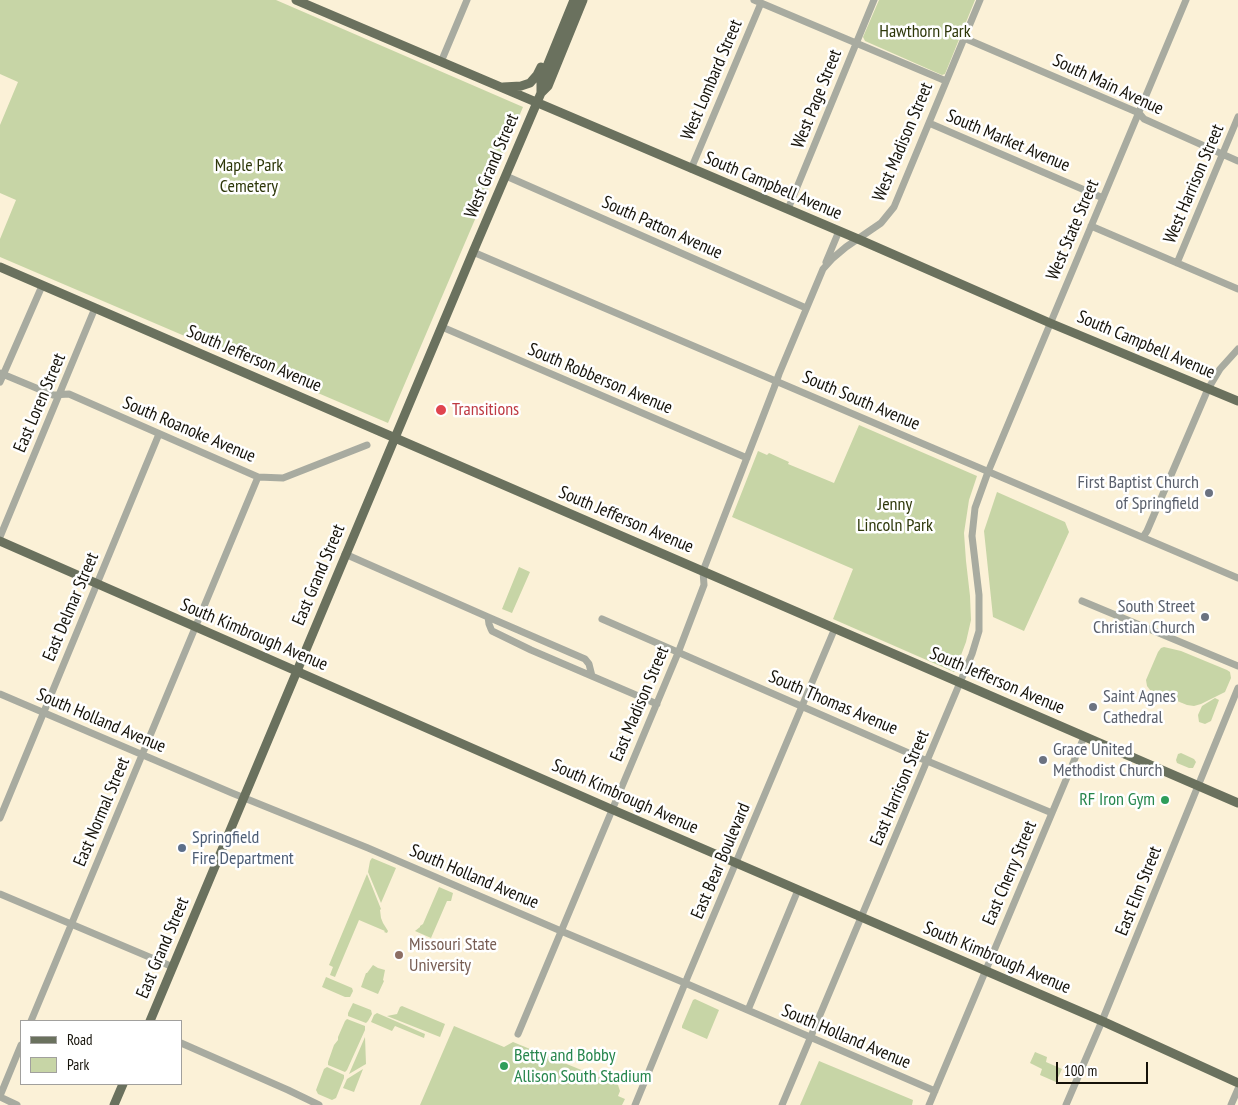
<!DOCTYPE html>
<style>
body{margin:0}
#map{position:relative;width:1238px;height:1105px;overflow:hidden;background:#fbf1d7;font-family:"PT Sans Narrow",sans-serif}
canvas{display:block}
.legend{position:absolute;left:20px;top:1020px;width:162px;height:65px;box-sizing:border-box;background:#fff;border:1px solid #a1a09d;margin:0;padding:6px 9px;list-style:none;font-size:15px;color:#151209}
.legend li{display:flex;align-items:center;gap:10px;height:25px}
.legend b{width:25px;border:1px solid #a1a09d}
.scale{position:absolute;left:1056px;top:1062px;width:92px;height:22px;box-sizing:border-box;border:2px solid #151209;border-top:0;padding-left:6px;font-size:15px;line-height:18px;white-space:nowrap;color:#151209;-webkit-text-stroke:4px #fff;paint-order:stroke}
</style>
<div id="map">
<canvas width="1238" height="1105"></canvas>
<ul class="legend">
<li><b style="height:6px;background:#6a715e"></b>Road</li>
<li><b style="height:14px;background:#c7d5a6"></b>Park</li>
</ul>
<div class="scale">100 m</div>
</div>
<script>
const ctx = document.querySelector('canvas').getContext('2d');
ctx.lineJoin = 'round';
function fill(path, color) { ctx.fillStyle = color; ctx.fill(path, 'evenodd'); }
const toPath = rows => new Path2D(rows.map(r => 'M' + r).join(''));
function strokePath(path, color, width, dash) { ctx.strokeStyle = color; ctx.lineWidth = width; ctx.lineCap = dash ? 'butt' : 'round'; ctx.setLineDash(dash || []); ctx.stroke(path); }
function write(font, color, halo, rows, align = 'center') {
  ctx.font = font + ' "PT Sans Narrow",sans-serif'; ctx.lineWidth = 5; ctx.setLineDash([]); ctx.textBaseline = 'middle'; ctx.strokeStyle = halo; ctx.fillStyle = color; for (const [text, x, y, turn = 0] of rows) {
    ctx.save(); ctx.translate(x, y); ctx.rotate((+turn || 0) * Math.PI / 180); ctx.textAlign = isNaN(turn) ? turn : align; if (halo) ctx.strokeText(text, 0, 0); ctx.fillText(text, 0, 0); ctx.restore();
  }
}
fill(toPath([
 [0,0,276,0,523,107,388,423,0,257,0,239,16,200,0,193,0,125,18,82,0,74],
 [879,0,975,0,945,74,942,75,865,41,863,37],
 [859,425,977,476,969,500,964,533,966,561,970,596,971,620,966,642,955,671,954,672,833,619,853,569,732,517,758,451,767,455,769,453,789,462,788,464,834,483],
 [997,492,1065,522,1069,532,1024,631,993,617,984,531],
 [519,567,530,572,512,613,502,609],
 [1164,647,1181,651,1227,670,1230,672,1231,678,1225,692,1201,704,1194,706,1187,705,1150,690,1147,686,1146,680,1158,652,1161,648],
 [1215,698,1219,700,1211,721,1205,724,1199,722,1198,715,1202,706],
 [1181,753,1194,759,1196,762,1193,768,1189,768,1177,763,1176,760,1178,754],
 [372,858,396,868,381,903,368,872,370,861],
 [367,874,381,909,380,910,381,918,383,923,388,931,387,933,384,932,385,931,359,920,335,977,330,975,333,967,329,965],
 [439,887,453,893,451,901,447,901,431,938,415,931,420,927,420,926,423,924],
 [373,965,378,968,385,970,383,980,384,981,378,994,361,987,366,973,367,973],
 [326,977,352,988,353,991,350,997,345,997,322,987],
 [695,999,719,1010,707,1039,682,1028,682,1026,693,1000],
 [353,1003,371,1010,372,1014,368,1021,366,1023,348,1016,348,1013],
 [402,1006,445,1024,440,1037,387,1016,397,1014,400,1007],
 [377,1013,425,1034,424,1038,395,1026,392,1031,371,1022,374,1015],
 [347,1019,365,1026,365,1030,347,1070,345,1072,328,1065,328,1062,334,1045,338,1040,338,1037,345,1021],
 [454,1026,504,1047,513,1042,618,1085,620,1091,618,1096,625,1099,622,1105,420,1105],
 [365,1037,366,1064,349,1074],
 [1035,1052,1047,1057,1046,1062,1062,1069,1056,1082,1040,1075,1042,1069,1030,1063],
 [819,1061,913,1100,912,1105,800,1105],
 [327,1067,344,1075,344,1078,336,1098,332,1100,318,1094,316,1090,324,1069],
 [363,1069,354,1092,343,1088,347,1079]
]), '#c7d5a6');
strokePath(toPath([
 [754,0,946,81],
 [964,38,1139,113,1144,119,1238,161],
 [441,62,467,0],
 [929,123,1103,198],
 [691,169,761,3],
 [506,176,806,308],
 [788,209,874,0],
 [1091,226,1238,289],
 [473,252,1238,578],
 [826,262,839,231],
 [1177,263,1238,117],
 [442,327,747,458],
 [0,373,53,395,69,394,258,477,283,478,367,445],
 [0,382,42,286],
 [0,537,95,308],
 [1143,537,1147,531,1208,389,1220,369,1238,349],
 [345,554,488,617,585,659,589,664,592,676],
 [1082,601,1238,666],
 [488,617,489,624,491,629,492,631,531,650,657,704],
 [602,619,920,758,1052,813],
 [0,694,232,793,368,848,561,931,685,983,935,1091],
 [0,818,159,434],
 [0,894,173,967],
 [748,1010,798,890],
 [31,1021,258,477],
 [518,1034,678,653,704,585,703,571,774,388,779,374,823,269,833,258,846,247,881,223,894,207,980,0],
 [181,1043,288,1090,319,1105],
 [0,1096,21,1045],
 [0,1097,17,1105],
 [635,1105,688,976,835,628],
 [782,1105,972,654,979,631,979,595,972,536,975,508,988,472,1186,0],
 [929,1105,1084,737],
 [1066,1105,1102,1021,1238,688],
 [1231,1105,1238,1089]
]), '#a8aba0', 7);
strokePath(toPath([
 [296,0,858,239,1050,323,1238,401],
 [503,87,521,86,530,83,537,75,541,67],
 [541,93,541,81,574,0],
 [0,267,95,308,1238,803],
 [0,541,611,809,1102,1021,1238,1083],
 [150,1021,473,252,541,93,548,86,583,0],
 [114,1105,123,1084]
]), '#6a715e', 9);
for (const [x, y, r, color] of [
 [441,410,6,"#e0444e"],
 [1209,493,5,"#6b7280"],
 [1205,617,5,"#6b7280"],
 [1093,707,5,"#6b7280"],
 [1043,760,5,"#6b7280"],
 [1165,800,5,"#2e9e5b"],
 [182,848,5,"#5c6f8a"],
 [399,955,5,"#8d6e63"],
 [504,1066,5,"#2e9e5b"]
]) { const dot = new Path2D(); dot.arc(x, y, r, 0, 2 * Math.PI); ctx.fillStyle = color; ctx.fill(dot); strokePath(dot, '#fff', 2); }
write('18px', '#2e380a', '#fff', [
 ["Hawthorn Park",925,32],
 ["Maple Park",249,166],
 ["Cemetery",249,187],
 ["Jenny",895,505],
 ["Lincoln Park",895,526]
]);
write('18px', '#151209', '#fff', [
 ["West Lombard Street",712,80,-67],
 ["South Main Avenue",1108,85,25],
 ["West Page Street",817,99,-68],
 ["South Market Avenue",1008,141,23],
 ["West Madison Street",903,142,-67],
 ["West Grand Street",492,166,-67],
 ["West Harrison Street",1194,184,-67],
 ["South Campbell Avenue",773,186,23],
 ["South Patton Avenue",662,228,24],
 ["West State Street",1073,230,-67],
 ["South Campbell Avenue",1146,345,23],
 ["South Jefferson Avenue",254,359,23],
 ["South Robberson Avenue",600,379,23],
 ["South South Avenue",861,401,23],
 ["East Loren Street",40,403,-67],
 ["South Roanoke Avenue",189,430,23],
 ["South Jefferson Avenue",626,520,23],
 ["East Grand Street",319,575,-67],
 ["East Delmar Street",71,607,-67],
 ["South Kimbrough Avenue",254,635,23],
 ["South Jefferson Avenue",997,681,23],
 ["South Thomas Avenue",833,703,23],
 ["East Madison Street",640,704,-67],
 ["South Holland Avenue",101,721,23],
 ["East Harrison Street",900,788,-67],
 ["South Kimbrough Avenue",625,797,24],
 ["East Normal Street",102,812,-67],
 ["East Bear Boulevard",721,861,-67],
 ["East Cherry Street",1010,873,-67],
 ["South Holland Avenue",474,877,23],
 ["East Elm Street",1139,891,-68],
 ["East Grand Street",163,948,-67],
 ["South Kimbrough Avenue",997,958,23],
 ["South Holland Avenue",846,1037,23]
]);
write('18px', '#be3a42', '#fff', [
 ["Transitions",452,410]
], 'left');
write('18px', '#5b616d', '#fff', [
 ["First Baptist Church",1199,483],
 ["of Springfield",1199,504],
 ["South Street",1195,607],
 ["Christian Church",1195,628],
 ["Saint Agnes",1103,697,"left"],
 ["Cathedral",1103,718,"left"],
 ["Grace United",1053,750,"left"],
 ["Methodist Church",1053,771,"left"]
], 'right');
write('18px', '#27864d', '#fff', [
 ["RF Iron Gym",1155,800],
 ["Betty and Bobby",514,1056,"left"],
 ["Allison South Stadium",514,1077,"left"]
], 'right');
write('18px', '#4e5e75', '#fff', [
 ["Springfield",192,838],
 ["Fire Department",192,859]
], 'left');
write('18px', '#785e54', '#fff', [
 ["Missouri State",409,945],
 ["University",409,966]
], 'left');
</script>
